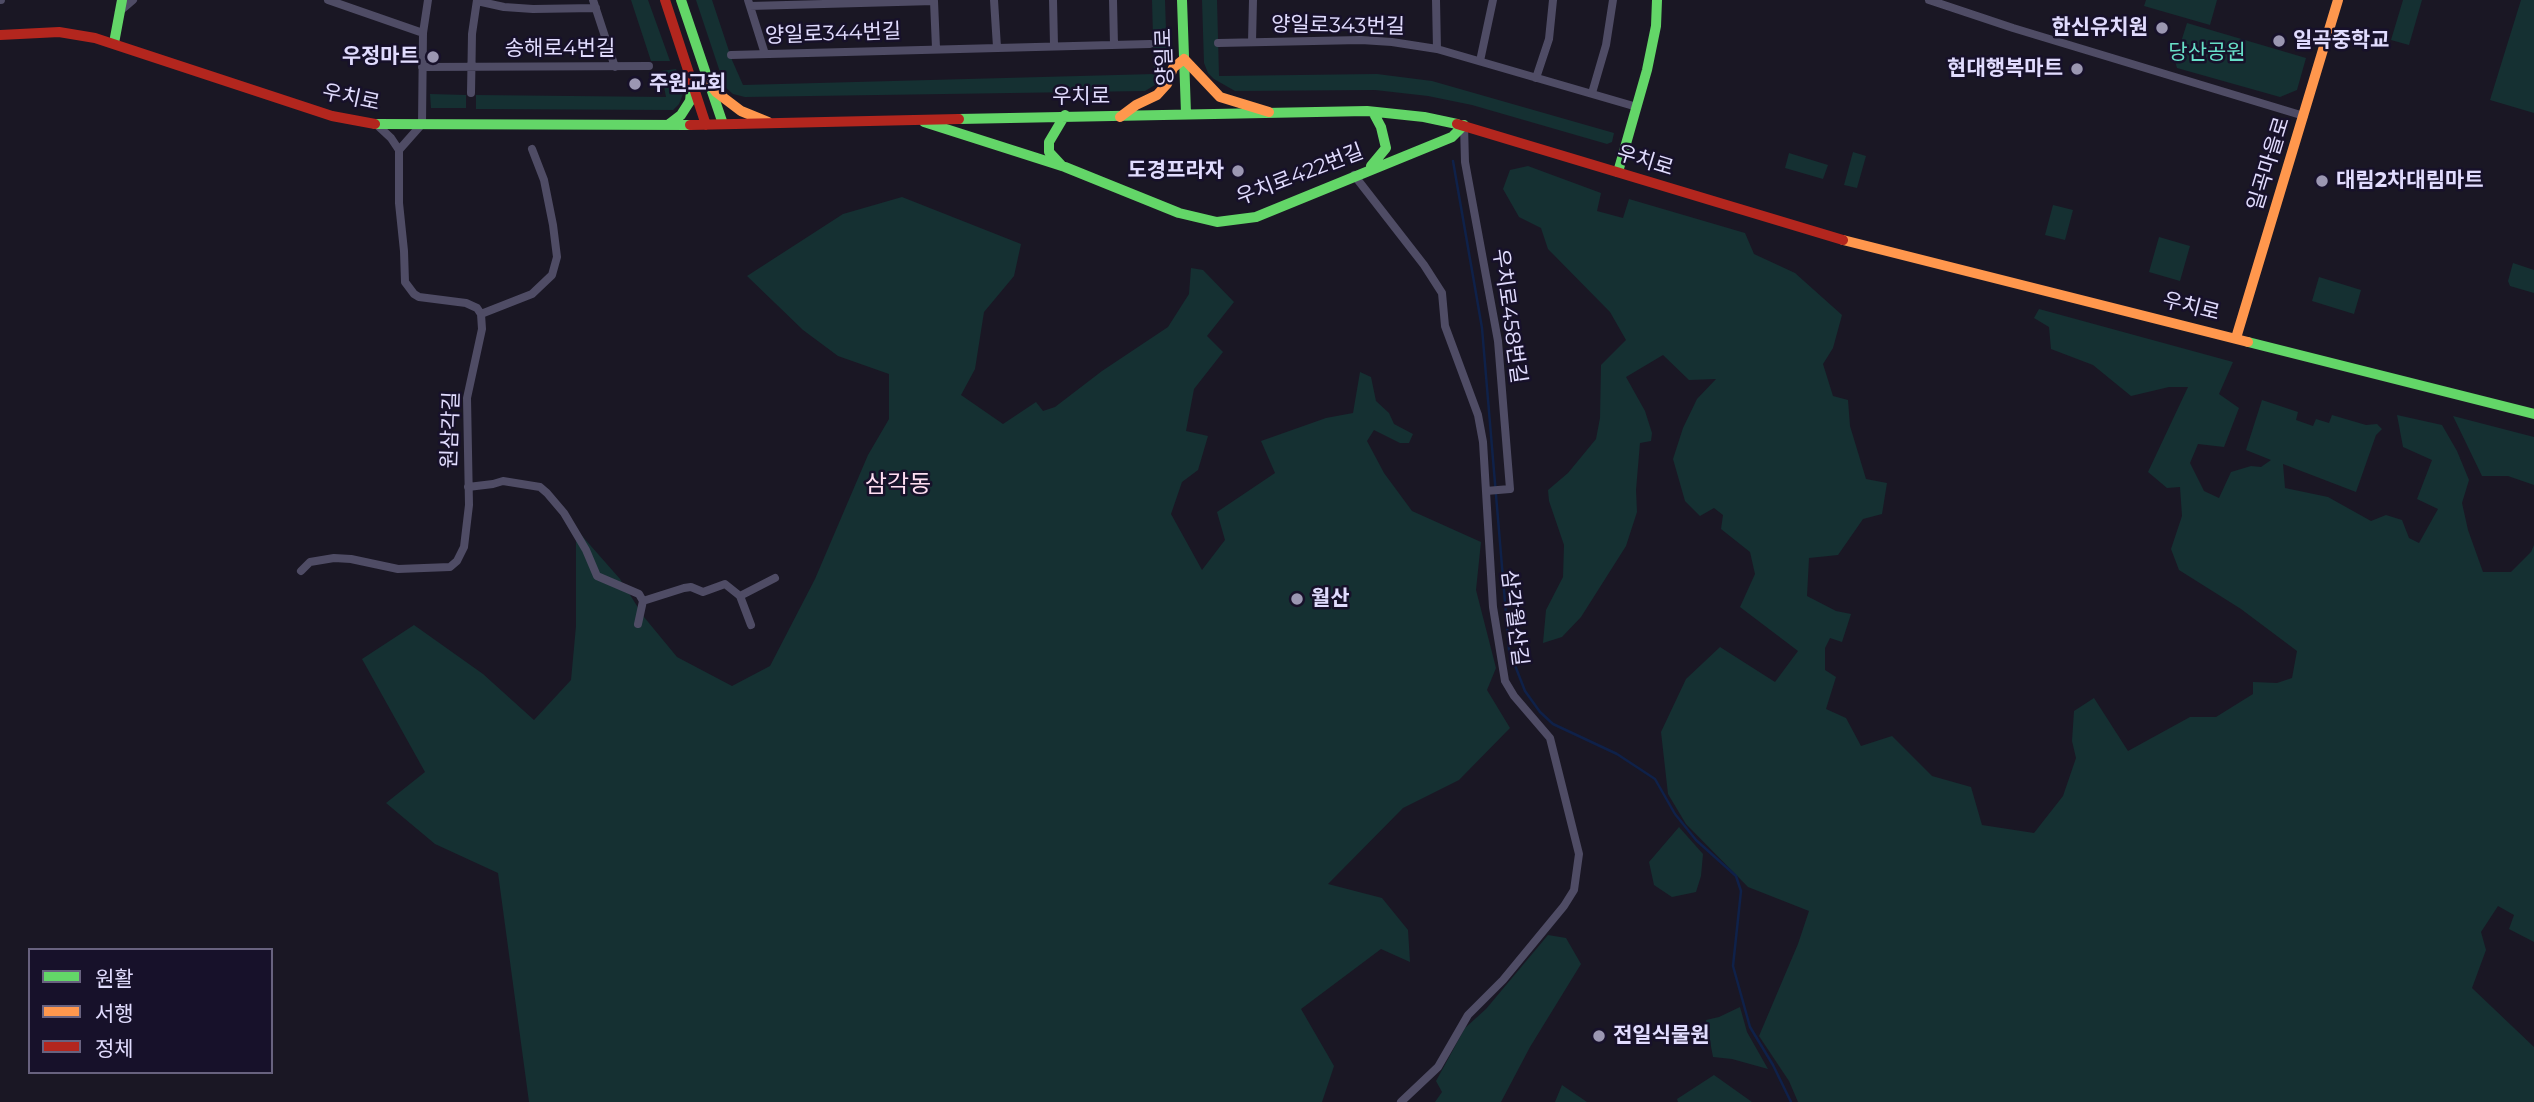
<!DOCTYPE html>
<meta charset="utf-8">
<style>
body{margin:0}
#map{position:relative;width:2534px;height:1102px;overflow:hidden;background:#1a1724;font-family:Montserrat,"Noto Sans KR",sans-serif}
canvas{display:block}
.legend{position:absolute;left:28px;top:948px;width:245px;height:126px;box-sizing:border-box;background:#17112a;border:2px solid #68627f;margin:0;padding:9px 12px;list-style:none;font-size:21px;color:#e1dcfe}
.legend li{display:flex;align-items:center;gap:14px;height:35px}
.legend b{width:35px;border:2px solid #68627f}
</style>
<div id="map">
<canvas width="2534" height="1102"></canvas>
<ul class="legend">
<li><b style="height:9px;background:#63d668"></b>원활</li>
<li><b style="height:9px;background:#ff974d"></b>서행</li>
<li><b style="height:9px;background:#b3261e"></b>정체</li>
</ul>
</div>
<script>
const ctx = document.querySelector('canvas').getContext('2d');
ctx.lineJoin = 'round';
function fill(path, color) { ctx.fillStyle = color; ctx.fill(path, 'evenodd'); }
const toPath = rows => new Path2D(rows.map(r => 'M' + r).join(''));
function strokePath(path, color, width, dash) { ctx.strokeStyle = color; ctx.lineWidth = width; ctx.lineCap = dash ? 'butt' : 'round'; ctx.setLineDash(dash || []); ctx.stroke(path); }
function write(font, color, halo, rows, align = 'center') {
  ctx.font = font + ' Montserrat,"Noto Sans KR",sans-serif'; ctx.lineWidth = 5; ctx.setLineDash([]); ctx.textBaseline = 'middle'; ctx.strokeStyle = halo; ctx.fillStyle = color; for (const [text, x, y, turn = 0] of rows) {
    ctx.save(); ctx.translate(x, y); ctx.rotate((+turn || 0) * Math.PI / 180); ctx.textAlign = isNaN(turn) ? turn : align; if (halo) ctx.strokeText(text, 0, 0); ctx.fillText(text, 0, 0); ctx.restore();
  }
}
fill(toPath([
 [631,0,648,0,670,61,651,61],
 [696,0,712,0,732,60,743,85,1154,74,1152,0,1165,0,1167,60,1155,85,1145,91,745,97,733,94,725,87],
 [1202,0,1217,0,1219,76,1377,74,1432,81,1614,133,1612,142,1607,144,1472,105,1428,96,1375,90,1235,91,1214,79,1208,73,1204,63],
 [2146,0,2217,0,2210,25,2144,6],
 [2403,0,2422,0,2409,45,2391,40],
 [2521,0,2534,0,2534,113,2490,100],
 [2187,23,2306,58,2297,90,2280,97,2177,68,2175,61],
 [676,69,683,84,683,94,679,104,673,110,476,109,476,95,666,97,661,71],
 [430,94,466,95,466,108,431,108],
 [1853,152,1866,156,1857,188,1844,185],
 [1789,153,1828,165,1823,179,1785,168],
 [1528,166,1601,193,1597,211,1623,218,1629,199,1745,233,1754,254,1795,273,1842,315,1833,348,1823,364,1833,396,1848,400,1850,426,1866,479,1887,483,1882,514,1863,519,1838,555,1809,558,1807,596,1836,611,1851,614,1842,642,1830,638,1825,648,1825,670,1836,677,1826,709,1846,718,1861,746,1892,736,1932,776,1971,787,1982,825,2034,833,2063,796,2076,758,2072,741,2074,711,2094,698,2128,751,2190,717,2216,717,2253,694,2253,682,2277,683,2292,678,2297,651,2241,609,2179,570,2171,549,2182,516,2180,487,2167,488,2148,472,2188,387,2169,387,2131,396,2093,365,2051,349,2049,327,2034,318,2039,309,2233,362,2219,394,2239,408,2224,447,2198,444,2190,463,2204,491,2219,498,2231,472,2251,466,2261,467,2271,460,2246,450,2262,400,2298,412,2296,420,2313,426,2316,419,2329,423,2332,415,2366,425,2377,424,2382,429,2376,435,2356,492,2283,464,2285,488,2328,497,2371,521,2386,515,2402,520,2409,538,2419,543,2438,509,2417,499,2432,460,2403,447,2397,415,2442,425,2457,451,2469,480,2462,503,2468,530,2483,572,2511,572,2531,552,2534,545,2534,942,2509,929,2514,915,2498,906,2481,932,2486,950,2472,988,2534,1047,2534,1102,1798,1102,1789,1081,1759,1036,1798,944,1809,911,1748,887,1686,824,1668,794,1661,732,1686,679,1720,647,1775,682,1798,651,1740,607,1755,574,1750,552,1721,529,1723,515,1714,508,1700,516,1685,501,1673,459,1683,428,1697,399,1716,379,1689,380,1663,355,1626,377,1645,411,1652,433,1651,441,1640,443,1636,490,1637,512,1626,546,1581,617,1562,637,1543,643,1546,610,1563,577,1564,545,1549,501,1548,490,1568,473,1596,439,1600,418,1601,365,1626,340,1610,312,1548,249,1541,228,1519,217,1503,189,1510,170],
 [902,197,1021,244,1014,276,984,312,975,369,961,395,1003,424,1036,402,1043,411,1055,407,1102,371,1168,327,1189,294,1191,268,1203,270,1234,302,1207,336,1223,352,1194,389,1186,431,1208,436,1198,470,1182,482,1171,514,1202,570,1225,540,1217,512,1275,473,1261,441,1326,418,1353,413,1360,372,1371,377,1376,401,1389,413,1394,424,1413,434,1409,443,1400,443,1374,430,1367,441,1384,473,1412,511,1481,542,1476,590,1496,668,1487,690,1510,728,1459,780,1403,808,1328,884,1382,898,1408,930,1410,962,1381,949,1301,1009,1334,1066,1322,1102,529,1102,498,873,435,844,386,803,425,772,362,659,414,625,483,674,534,720,571,680,576,626,576,529,620,579,644,617,677,657,732,686,770,666,815,579,868,455,889,419,889,374,838,356,803,330,747,276,843,214],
 [2053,205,2073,210,2065,240,2045,235],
 [2159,237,2190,246,2180,281,2149,272],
 [2513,263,2534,270,2534,293,2510,286,2508,281],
 [2319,277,2361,290,2354,314,2312,301],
 [2453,416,2534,437,2534,485,2508,476,2482,476],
 [1679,827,1703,854,1701,876,1696,892,1672,897,1654,885,1649,862],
 [1548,935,1566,938,1581,964,1530,1047,1501,1102,1435,1102,1442,1092,1436,1081,1465,1028,1486,1009],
 [1740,1007,1747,1032,1768,1069,1732,1059,1713,1057,1706,1020,1719,1017],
 [1714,1075,1752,1102,1678,1102,1677,1099],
 [1562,1085,1587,1102,1555,1102]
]), '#153032');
strokePath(toPath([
 [1453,161,1482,328,1509,650,1525,691,1540,712,1553,724,1617,754,1655,779,1675,814,1696,840,1736,876,1741,891,1733,966,1750,1027,1773,1065,1791,1102]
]), '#0f2149', 2.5);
strokePath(toPath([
 [0,0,1,0],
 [328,0,423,33],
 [593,0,615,67],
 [748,0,765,54],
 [994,0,997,47],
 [1053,0,1054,45],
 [1113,0,1114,45],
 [1436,0,1437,49],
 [1929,0,2013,28,2304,116],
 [477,1,504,7,533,9,596,8],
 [750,6,934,1,936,48],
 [119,12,133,0],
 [1252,42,1253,0],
 [1218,43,1361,40,1392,42,1437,49,1637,107],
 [731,55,1150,44],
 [1480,61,1493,0],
 [422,67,649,66],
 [1536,78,1549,39,1553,0],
 [471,93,472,34,477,0],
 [1592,93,1606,45,1613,0],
 [376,124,391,138,399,150,422,124,423,33,428,0],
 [1464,125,1465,162,1498,341,1510,489,1486,491],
 [1354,175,1424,265,1442,293,1445,326,1478,415,1483,442,1493,607,1505,681,1514,696,1550,738,1579,854,1574,890,1564,906,1503,980,1468,1015,1438,1067,1401,1102],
 [481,314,532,294,552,275,557,257,553,225,544,180,532,149],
 [468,487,493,484,503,481,540,487,547,493,564,513,586,550,597,576,639,594,643,601,638,624],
 [301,571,310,562,334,558,351,559,398,569,450,567,457,561,464,547,469,505,467,398,482,329,481,314,477,308,466,303,419,297,414,294,405,282,404,251,399,203,399,150],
 [740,596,775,578],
 [643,601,684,588,691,587,703,592,725,584,740,596,751,625]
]), '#4f4c65', 8);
strokePath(toPath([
 [681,0,723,124],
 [1182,0,1186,113],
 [114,43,122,0],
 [959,119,1367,111,1424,117,1457,124],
 [924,122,1065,167,1179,213,1217,222,1256,217,1452,137,1464,125],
 [375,124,690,125],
 [668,125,681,115,690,101,692,82],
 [1062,166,1049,152,1049,142,1065,115],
 [1371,166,1386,148,1381,127,1373,112],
 [1618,172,1647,70,1656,26,1657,0],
 [2248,342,2534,414]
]), '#63d668', 10);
strokePath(toPath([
 [709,83,716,92,741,111,768,122],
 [1120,117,1136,105,1157,95,1167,84,1173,68,1184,59,1220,97,1269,112],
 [1843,240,2248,342],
 [2236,338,2338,0]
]), '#ff974d', 10);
strokePath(toPath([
 [665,0,706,125],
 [0,35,59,32,95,38,332,116,375,124],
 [1457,124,1843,240],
 [690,125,959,119]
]), '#b3261e', 10);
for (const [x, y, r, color] of [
 [2162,28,7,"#9b97b2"],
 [2279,41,7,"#9b97b2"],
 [433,57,7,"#9b97b2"],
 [2077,69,7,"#9b97b2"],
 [635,84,7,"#9b97b2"],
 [1238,171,7,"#9b97b2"],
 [2322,181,7,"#9b97b2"],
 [1297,599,7,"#9b97b2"],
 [1599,1036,7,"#9b97b2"]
]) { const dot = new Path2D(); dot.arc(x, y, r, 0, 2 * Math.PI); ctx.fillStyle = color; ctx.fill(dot); strokePath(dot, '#17112a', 2.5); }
write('21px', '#e1dcfe', '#17112a', [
 ["양일로343번길",1338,26,1],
 ["양일로344번길",833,34,-2],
 ["송해로4번길",560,49],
 ["양일로",1165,57,-92],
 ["우치로",1081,97],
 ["우치로",351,98,12],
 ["우치로",1645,161,17],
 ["일곡마을로",2269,164,-73],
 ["우치로422번길",1300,175,-21],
 ["우치로",2191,307,14],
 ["우치로458번길",1509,316,82],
 ["원삼각길",451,430,-88],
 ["삼각월산길",1514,618,83]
]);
write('bold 21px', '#e1dcfe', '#17112a', [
 ["한신유치원",2148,28,"right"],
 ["일곡중학교",2293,41],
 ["우정마트",419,57,"right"],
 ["현대행복마트",2063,69,"right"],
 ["주원교회",649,84],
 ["도경프라자",1224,171,"right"],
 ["대림2차대림마트",2336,181],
 ["월산",1311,599],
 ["전일식물원",1613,1036]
], 'left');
write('21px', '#67dfc8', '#17112a', [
 ["당산공원",2207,53]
]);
write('24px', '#feddf1', '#17112a', [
 ["삼각동",898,485]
]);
</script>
